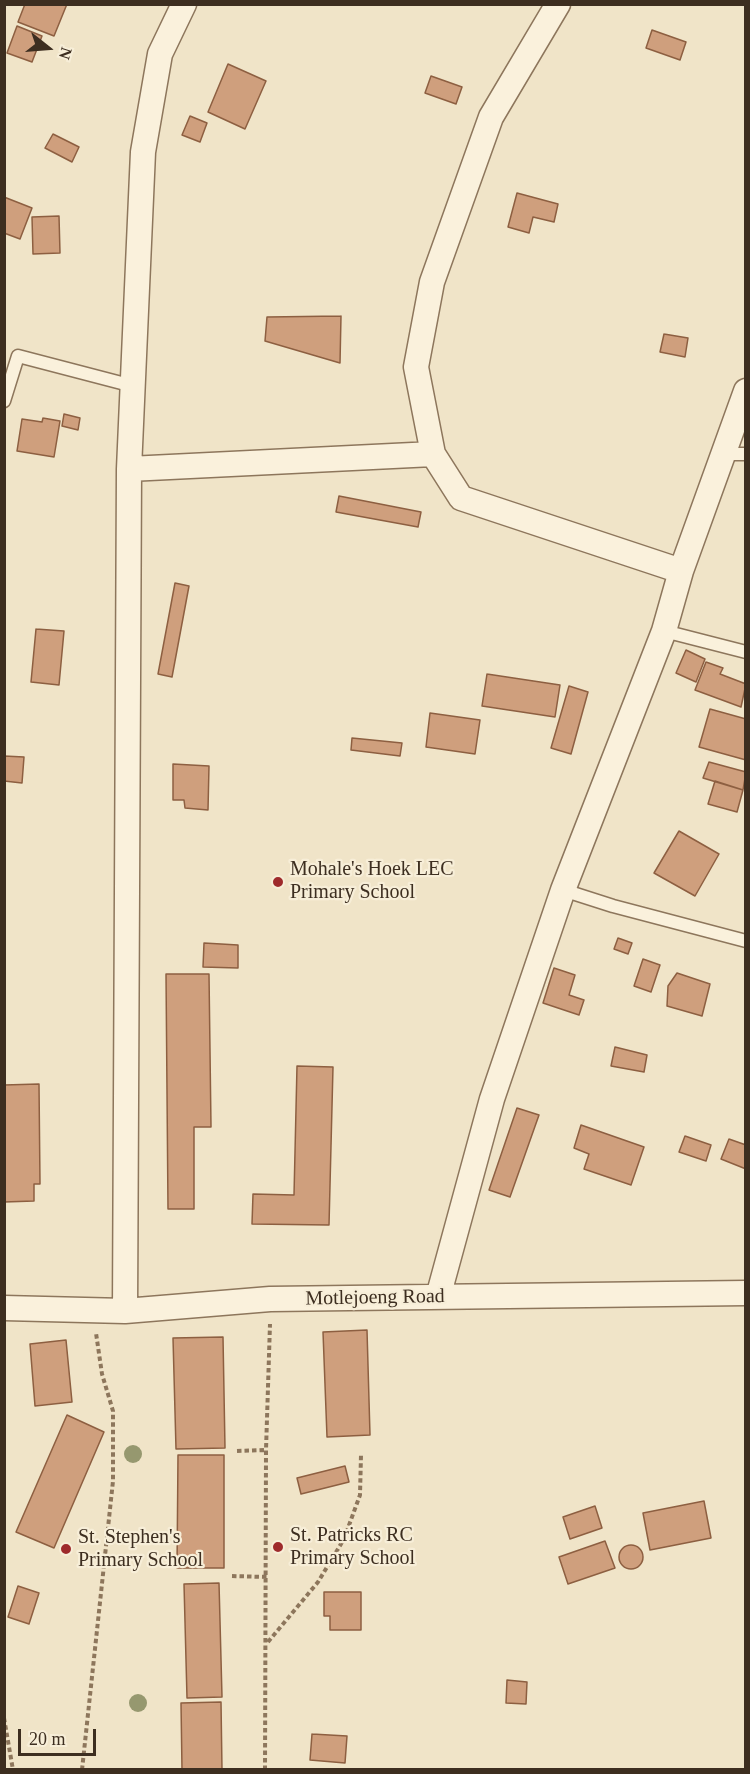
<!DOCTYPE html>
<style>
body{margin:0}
#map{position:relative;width:750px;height:1774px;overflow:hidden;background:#f0e4c8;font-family:"Times New Roman",serif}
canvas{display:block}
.frame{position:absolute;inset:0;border:6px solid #3d2e20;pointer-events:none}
.north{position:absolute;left:18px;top:18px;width:60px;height:60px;-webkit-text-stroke:4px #f7eed8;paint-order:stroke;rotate:107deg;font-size:16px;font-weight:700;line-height:24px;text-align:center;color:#3d2e20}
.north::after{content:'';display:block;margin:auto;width:21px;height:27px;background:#3d2e20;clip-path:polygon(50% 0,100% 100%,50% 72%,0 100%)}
.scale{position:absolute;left:18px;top:1729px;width:78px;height:27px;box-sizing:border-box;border:3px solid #3d2e20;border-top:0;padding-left:8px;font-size:18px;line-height:21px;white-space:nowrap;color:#3d2e20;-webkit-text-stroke:4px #f7eed8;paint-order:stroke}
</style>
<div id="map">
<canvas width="750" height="1774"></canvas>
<div class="frame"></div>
<div class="north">N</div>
<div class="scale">20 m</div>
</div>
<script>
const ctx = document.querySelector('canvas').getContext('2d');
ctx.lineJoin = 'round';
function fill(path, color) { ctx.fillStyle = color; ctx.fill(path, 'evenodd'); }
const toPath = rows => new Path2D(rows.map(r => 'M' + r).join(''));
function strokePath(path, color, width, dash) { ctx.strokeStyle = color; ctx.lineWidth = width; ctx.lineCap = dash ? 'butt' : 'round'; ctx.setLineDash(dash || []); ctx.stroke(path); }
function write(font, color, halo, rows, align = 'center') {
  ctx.font = font + ' "Times New Roman",serif'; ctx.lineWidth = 4.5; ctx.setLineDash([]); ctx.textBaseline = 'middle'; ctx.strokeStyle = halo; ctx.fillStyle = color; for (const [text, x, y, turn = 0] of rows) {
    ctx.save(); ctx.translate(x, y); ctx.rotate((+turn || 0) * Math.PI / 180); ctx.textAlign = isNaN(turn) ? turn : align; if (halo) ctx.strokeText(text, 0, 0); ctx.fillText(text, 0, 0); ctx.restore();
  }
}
const building = toPath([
 [25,4,67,4,54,36,18,22,25,4],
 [17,26,42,36,32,62,7,53,17,26],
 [652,30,686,42,680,60,646,48,652,30],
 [228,64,266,81,245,129,208,112,228,64],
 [431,76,462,87,456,104,425,93,431,76],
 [190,116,207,123,200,142,182,135,190,116],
 [53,134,79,147,72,162,45,148,53,134],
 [517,193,558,204,554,222,533,217,529,233,508,227,517,193],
 [4,197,32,208,20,239,4,233,4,197],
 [59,216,60,253,33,254,32,217,59,216],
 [341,316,340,363,265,341,267,317,341,316],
 [664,334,688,338,685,357,660,352,664,334],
 [64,414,80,418,78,430,62,426,64,414],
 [43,418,60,421,54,457,17,451,22,419,42,422,43,418],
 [339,496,421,512,418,527,336,512,339,496],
 [175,583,189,586,172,677,158,674,175,583],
 [36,629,64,631,59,685,31,682,36,629],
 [686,650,705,659,696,682,676,673,686,650],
 [706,662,723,668,720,674,746,684,741,707,695,690,706,662],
 [487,674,560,685,555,717,482,706,487,674],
 [569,686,588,692,571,754,551,748,569,686],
 [710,709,746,719,746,760,699,747,710,709],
 [430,713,480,720,475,754,426,747,430,713],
 [352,738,402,743,400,756,351,750,352,738],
 [4,756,24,757,22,783,4,781,4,756],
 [709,762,746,772,743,790,703,778,709,762],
 [173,764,209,766,208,810,185,808,184,800,173,800,173,764],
 [715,781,743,790,737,812,708,804,715,781],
 [679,831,719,854,695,896,654,873,679,831],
 [618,938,632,943,628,954,614,949,618,938],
 [204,943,238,945,238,968,203,967,204,943],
 [643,959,660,965,651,992,634,986,643,959],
 [554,968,575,975,569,995,584,1000,579,1015,543,1003,554,968],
 [677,973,710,984,702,1016,667,1006,668,986,677,973],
 [166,974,209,974,211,1127,194,1127,194,1209,168,1209,166,974],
 [615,1047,647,1055,644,1072,611,1066,615,1047],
 [297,1066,333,1067,329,1225,252,1224,253,1194,294,1195,297,1066],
 [39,1084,40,1184,34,1184,34,1201,4,1202,4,1085,39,1084],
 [517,1108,539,1115,510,1197,489,1190,517,1108],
 [581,1125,644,1147,631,1185,584,1169,589,1154,574,1148,581,1125],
 [685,1136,711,1145,706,1161,679,1152,685,1136],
 [729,1139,746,1145,746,1169,721,1159,729,1139],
 [367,1330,370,1435,327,1437,323,1332,367,1330],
 [223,1337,225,1448,176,1449,173,1338,223,1337],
 [66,1340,72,1402,35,1406,30,1344,66,1340],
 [67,1415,104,1432,54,1548,16,1532,67,1415],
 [178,1455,224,1455,224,1568,177,1568,178,1455],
 [345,1466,349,1482,301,1494,297,1478,345,1466],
 [704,1501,711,1538,650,1550,643,1513,704,1501],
 [595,1506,602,1528,570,1539,563,1517,595,1506],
 [605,1541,615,1568,568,1584,559,1557,605,1541],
 '619 1557a12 12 0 1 1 24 0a12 12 0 1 1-24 0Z',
 [219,1583,222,1697,187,1698,184,1584,219,1583],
 [18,1586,39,1593,29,1624,8,1617,18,1586],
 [324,1592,361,1592,361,1630,330,1630,330,1616,324,1616,324,1592],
 [507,1680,527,1682,526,1704,506,1703,507,1680],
 [221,1702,222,1770,182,1770,181,1703,221,1702],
 [312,1734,347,1736,345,1763,310,1760,312,1734]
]);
fill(building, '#cf9f7d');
strokePath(building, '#8d5f41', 1.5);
const service = toPath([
 [4,401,18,356,133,386],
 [725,454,746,454],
 [664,631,746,652],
 [563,890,613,906,746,941]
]);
const minor = toPath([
 [558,4,491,117,432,282,416,367,433,454,461,498,681,571],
 [129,469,433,454],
 [438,1297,492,1099,563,890,664,631,681,571,746,391],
 [4,1308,125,1311,270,1299,746,1293],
 [125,1311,129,469,143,152,160,54,184,4]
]);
strokePath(service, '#8d765c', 15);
strokePath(minor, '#8d765c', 27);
strokePath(toPath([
 [237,1451,266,1450],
 [232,1576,267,1577],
 [268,1642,318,1582,344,1539,360,1495,361,1455],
 [4,1718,13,1770],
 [82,1770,113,1481,113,1411,102,1374,96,1333],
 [265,1770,266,1450,270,1324]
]), '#8d765c', 4, [4.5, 3]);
strokePath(service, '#faf1dc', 12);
strokePath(minor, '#faf1dc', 24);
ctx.fillStyle = '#96986f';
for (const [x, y] of [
 [133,1454],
 [138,1703]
]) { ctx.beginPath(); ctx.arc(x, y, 9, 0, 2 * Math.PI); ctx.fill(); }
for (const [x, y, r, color] of [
 [278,882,6,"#9e2a2b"],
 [278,1547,6,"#9e2a2b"],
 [66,1549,6,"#9e2a2b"]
]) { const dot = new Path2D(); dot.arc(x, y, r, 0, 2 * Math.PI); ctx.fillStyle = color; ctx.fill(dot); strokePath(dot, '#f7eed8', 2); }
write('20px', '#3d2e20', '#f7eed8', [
 ["Mohale's Hoek LEC",290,870],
 ["Primary School",290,893],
 ["St. Patricks RC",290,1536],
 ["Primary School",290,1559],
 ["St. Stephen's",78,1538],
 ["Primary School",78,1561]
], 'left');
write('20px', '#3d2e20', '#f7eed8', [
 ["Motlejoeng Road",375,1298,-1]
]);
</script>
